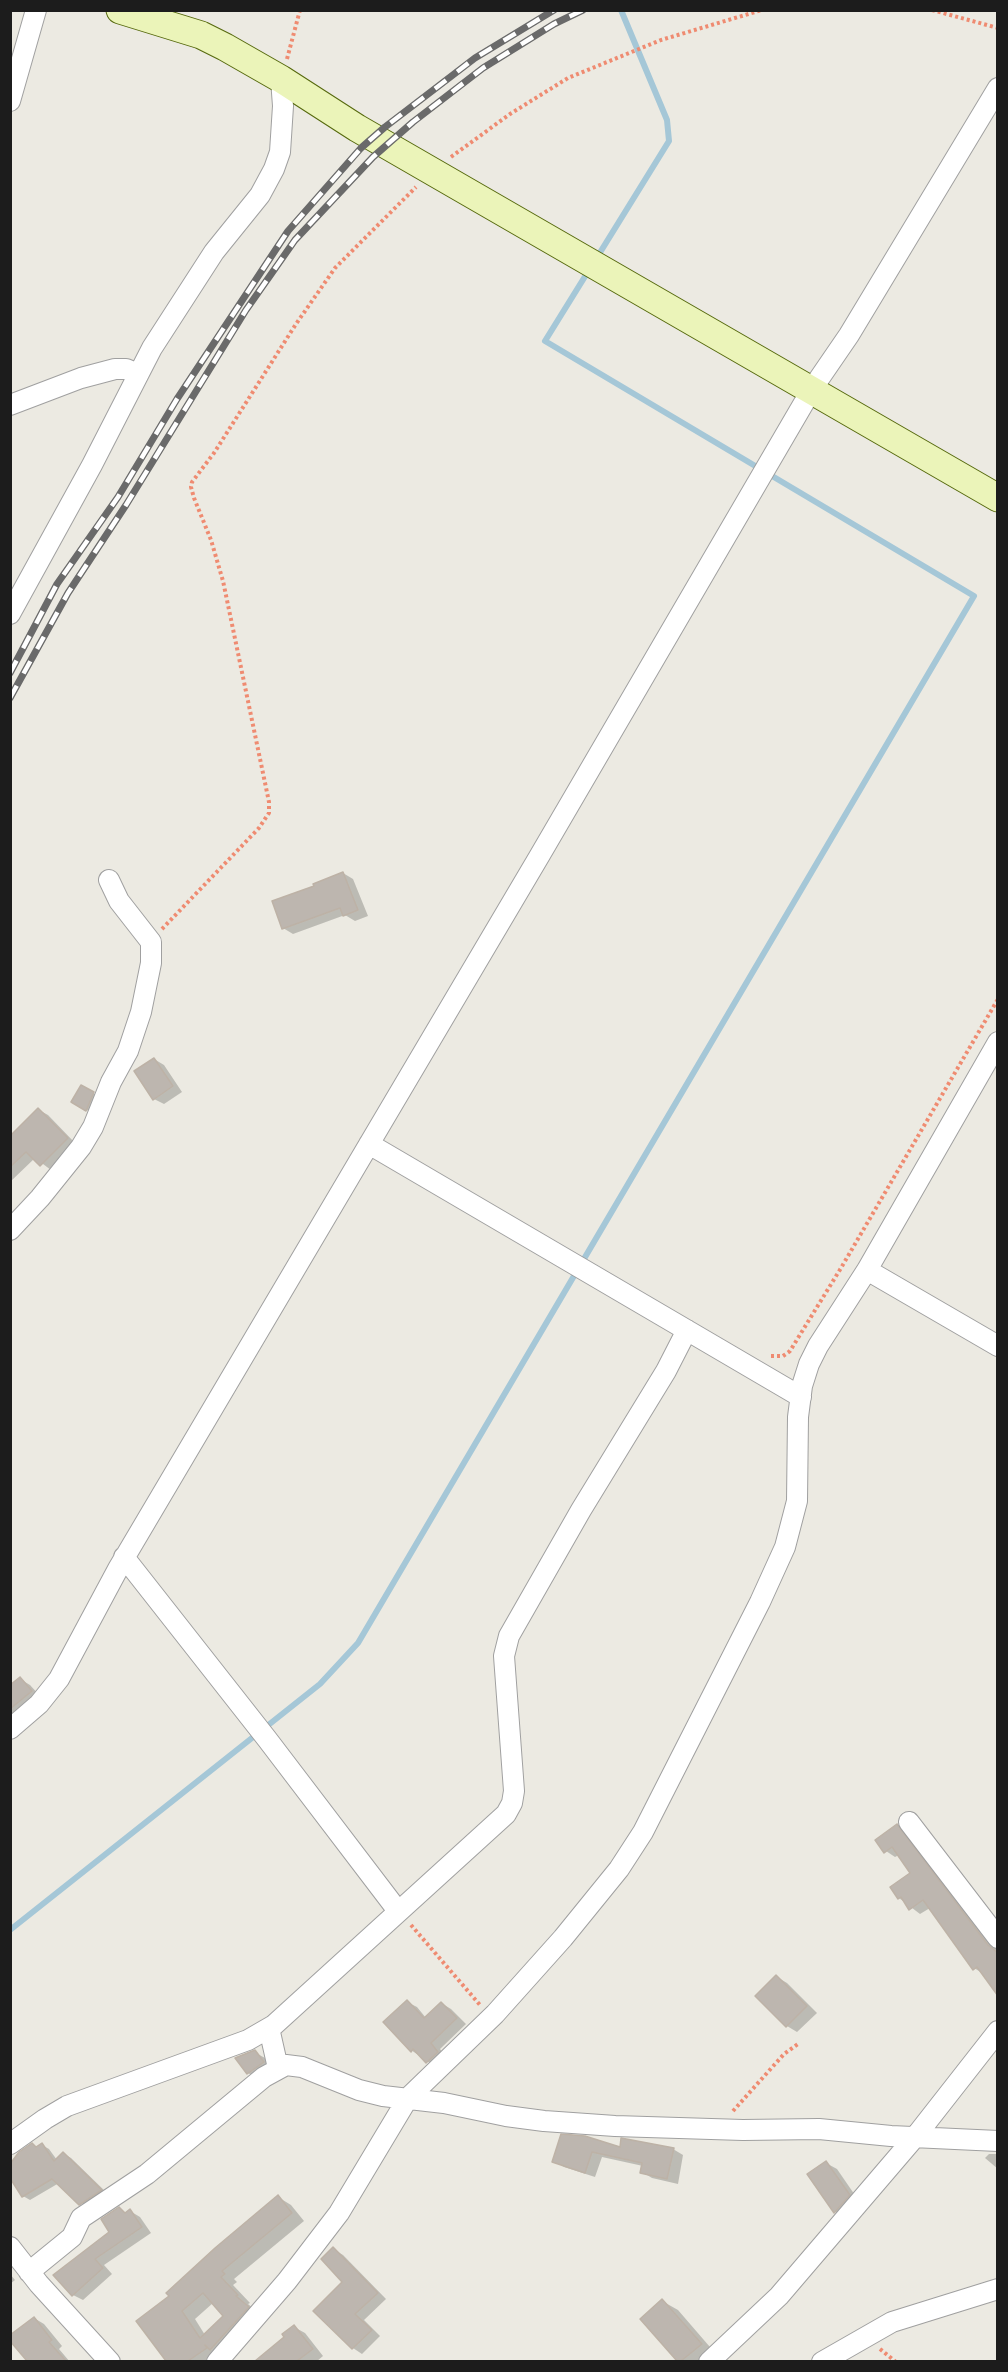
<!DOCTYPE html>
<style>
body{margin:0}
#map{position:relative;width:1008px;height:2372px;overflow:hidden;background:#eceae2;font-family:Manrope,sans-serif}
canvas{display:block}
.frame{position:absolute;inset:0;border:12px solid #1c1c1c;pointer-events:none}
</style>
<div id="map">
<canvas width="1008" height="2372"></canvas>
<div class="frame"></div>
</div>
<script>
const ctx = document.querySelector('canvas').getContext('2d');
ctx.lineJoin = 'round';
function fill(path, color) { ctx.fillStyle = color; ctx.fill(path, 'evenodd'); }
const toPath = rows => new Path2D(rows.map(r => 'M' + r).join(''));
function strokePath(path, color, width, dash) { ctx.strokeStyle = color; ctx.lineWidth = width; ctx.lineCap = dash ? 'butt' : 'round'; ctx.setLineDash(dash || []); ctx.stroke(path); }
fill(toPath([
 [343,873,353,879,368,916,355,921,345,915,293,934,283,928,316,887],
 [154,1059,164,1065,182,1092,164,1104,154,1099],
 [82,1087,104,1099,97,1116,73,1102],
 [39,1110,48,1115,76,1144,51,1170,35,1158,10,1182,10,1143],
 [20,1679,30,1685,41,1697,18,1717,10,1713,10,1687],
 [897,1826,907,1832,998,1949,998,1989,984,1974,974,1968,930,1908,920,1914,899,1898,912,1874,899,1855,895,1857,886,1851],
 [777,1977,787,1983,817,2013,797,2032,787,2026,757,1996],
 [407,2002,417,2007,426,2018,441,2003,451,2009,466,2024,440,2049,447,2058,437,2068,411,2050],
 [254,2052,265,2058,273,2069,258,2079,248,2073,237,2058],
 [562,2136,621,2149,673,2149,683,2155,678,2184,652,2178,642,2172,643,2166,602,2157,595,2177,564,2167,554,2161],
 [42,2145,49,2149,57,2160,64,2154,71,2158,108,2194,88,2208,59,2183,30,2200,23,2196,37,2148],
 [989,2154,998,2154,998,2169,985,2158],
 [826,2163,837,2169,859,2201,845,2217,835,2212],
 [278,2197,291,2205,304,2221,234,2279,237,2282,233,2285,250,2303,248,2304,261,2315,211,2362,168,2362,138,2322,171,2297],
 [213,2303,225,2316,205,2335,195,2319],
 [119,2209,127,2214,130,2211,140,2217,151,2233,104,2265,112,2274,83,2300,73,2295,111,2232],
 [333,2249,343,2255,386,2299,364,2320,380,2336,362,2354,353,2348,316,2311,344,2282],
 [10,2274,15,2280,10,2284],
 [662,2301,678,2310,716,2354,707,2362,679,2362,642,2319],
 [34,2318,44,2324,62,2346,59,2349,70,2362,31,2362,27,2360],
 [294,2327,305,2333,323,2356,316,2362,258,2362,287,2337]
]), '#0003');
strokePath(toPath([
 [596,259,669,141,667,120,621,10],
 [10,1930,320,1684,358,1643,974,596,545,341,589,270]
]), '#a5c7d7', 6);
const building = toPath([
 [343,872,358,910,343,916,340,908,282,929,272,901,314,886,313,884,343,872],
 [154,1058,173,1086,153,1100,134,1071,154,1058],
 [81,1085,94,1092,86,1111,71,1102,81,1085],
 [38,1108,68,1138,40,1166,26,1152,10,1167,10,1136,38,1108],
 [20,1677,32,1691,10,1709,10,1685,20,1677],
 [897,1824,988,1945,998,1953,998,1996,977,1967,973,1970,923,1900,909,1910,901,1897,898,1899,890,1887,910,1873,892,1847,884,1853,875,1840,897,1824],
 [776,1975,807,2006,786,2027,755,1996,776,1975],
 [407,2000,424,2018,441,2002,457,2018,431,2043,438,2052,426,2063,413,2049,411,2052,383,2022,407,2000],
 [255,2050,264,2062,247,2074,235,2058,255,2050],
 [561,2134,585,2136,620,2147,621,2138,674,2148,667,2179,640,2173,642,2163,592,2152,585,2173,552,2162,561,2134],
 [32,2143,36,2147,42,2143,54,2161,63,2152,102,2190,79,2205,52,2179,22,2197,10,2178,10,2164,19,2152,32,2143],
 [826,2161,850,2195,834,2213,807,2174,826,2161],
 [278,2195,292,2213,222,2271,225,2274,221,2277,238,2295,236,2296,249,2307,210,2350,205,2345,207,2348,188,2361,166,2361,136,2321,169,2296,166,2293,215,2248,278,2195],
 [203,2293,223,2316,200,2338,182,2311,203,2293],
 [119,2207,125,2213,130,2209,142,2227,95,2259,103,2268,72,2296,53,2275,109,2232,101,2219,119,2207],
 [333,2247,378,2293,355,2314,372,2330,352,2349,313,2311,342,2282,321,2259,333,2247],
 [662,2299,702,2344,681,2361,677,2361,640,2319,662,2299],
 [34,2317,52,2340,49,2342,66,2361,27,2361,10,2341,10,2335,34,2317],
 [294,2325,313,2349,297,2361,255,2361,284,2337,282,2334,294,2325]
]);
fill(building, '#bdb6af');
strokePath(building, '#bdb2a6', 1.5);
const street = toPath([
 [10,101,36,10],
 [10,405,81,378,115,369,126,369,138,374],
 [10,614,92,465,152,348,214,252,260,195,274,169,280,152,283,106,281,79],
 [369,1144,801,1397],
 [10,1230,40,1198,81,1147,93,1127,111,1082,128,1051,141,1012,151,963,151,942,119,901,109,880],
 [867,1270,998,1346],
 [124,1557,267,1739,398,1911],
 [10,1729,39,1704,59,1679,119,1567,540,855,812,389,849,335,998,88],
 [909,1822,998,1938],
 [269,2028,278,2068],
 [10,2144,45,2119,67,2106,248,2040,274,2025,506,1814,512,1803,514,1791,504,1656,509,1636,581,1510,666,1371,687,1330],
 [10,2247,39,2284,110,2362],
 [29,2272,72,2237,81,2218,147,2174,264,2077,286,2065,302,2067,359,2090,383,2096,444,2103,506,2116,544,2121,615,2126,743,2130,819,2129,891,2136,998,2141],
 [217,2362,287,2281,339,2213,408,2098,495,2014,563,1938,619,1869,643,1832,760,1602,785,1547,797,1501,798,1417,802,1386,809,1364,818,1346,867,1270,998,1042],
 [709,2362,779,2296,915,2137,998,2031],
 [822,2362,892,2322,998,2289]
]);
const secondary = toPath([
 [120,10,201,35,225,47,281,79,357,128,998,498]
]);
strokePath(street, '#a0a0a0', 22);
strokePath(secondary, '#56690d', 29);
strokePath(toPath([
 [932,10,998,28],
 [287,59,300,10],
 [451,157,510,114,568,78,661,40,762,10],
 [162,929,259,828,269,813,269,802,223,581,211,540,194,498,191,487,192,482,214,453,296,324,335,268,416,187],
 [771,1356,783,1356,790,1351,841,1268,998,999],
 [411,1925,480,2005],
 [733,2111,784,2054,798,2044],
 [880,2349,896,2362]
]), '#ef8b71', 4, [3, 3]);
strokePath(street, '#fff', 20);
strokePath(secondary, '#ebf4b9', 27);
const rail = toPath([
 [10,673,57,584,118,497,177,399,288,231,361,148,385,127,475,58,554,10],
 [10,698,68,593,126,505,246,310,295,240,373,157,413,122,483,68,554,24,583,10]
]);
strokePath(rail, '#6a6a6a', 7);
strokePath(rail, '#fff', 4.5, [14]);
</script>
